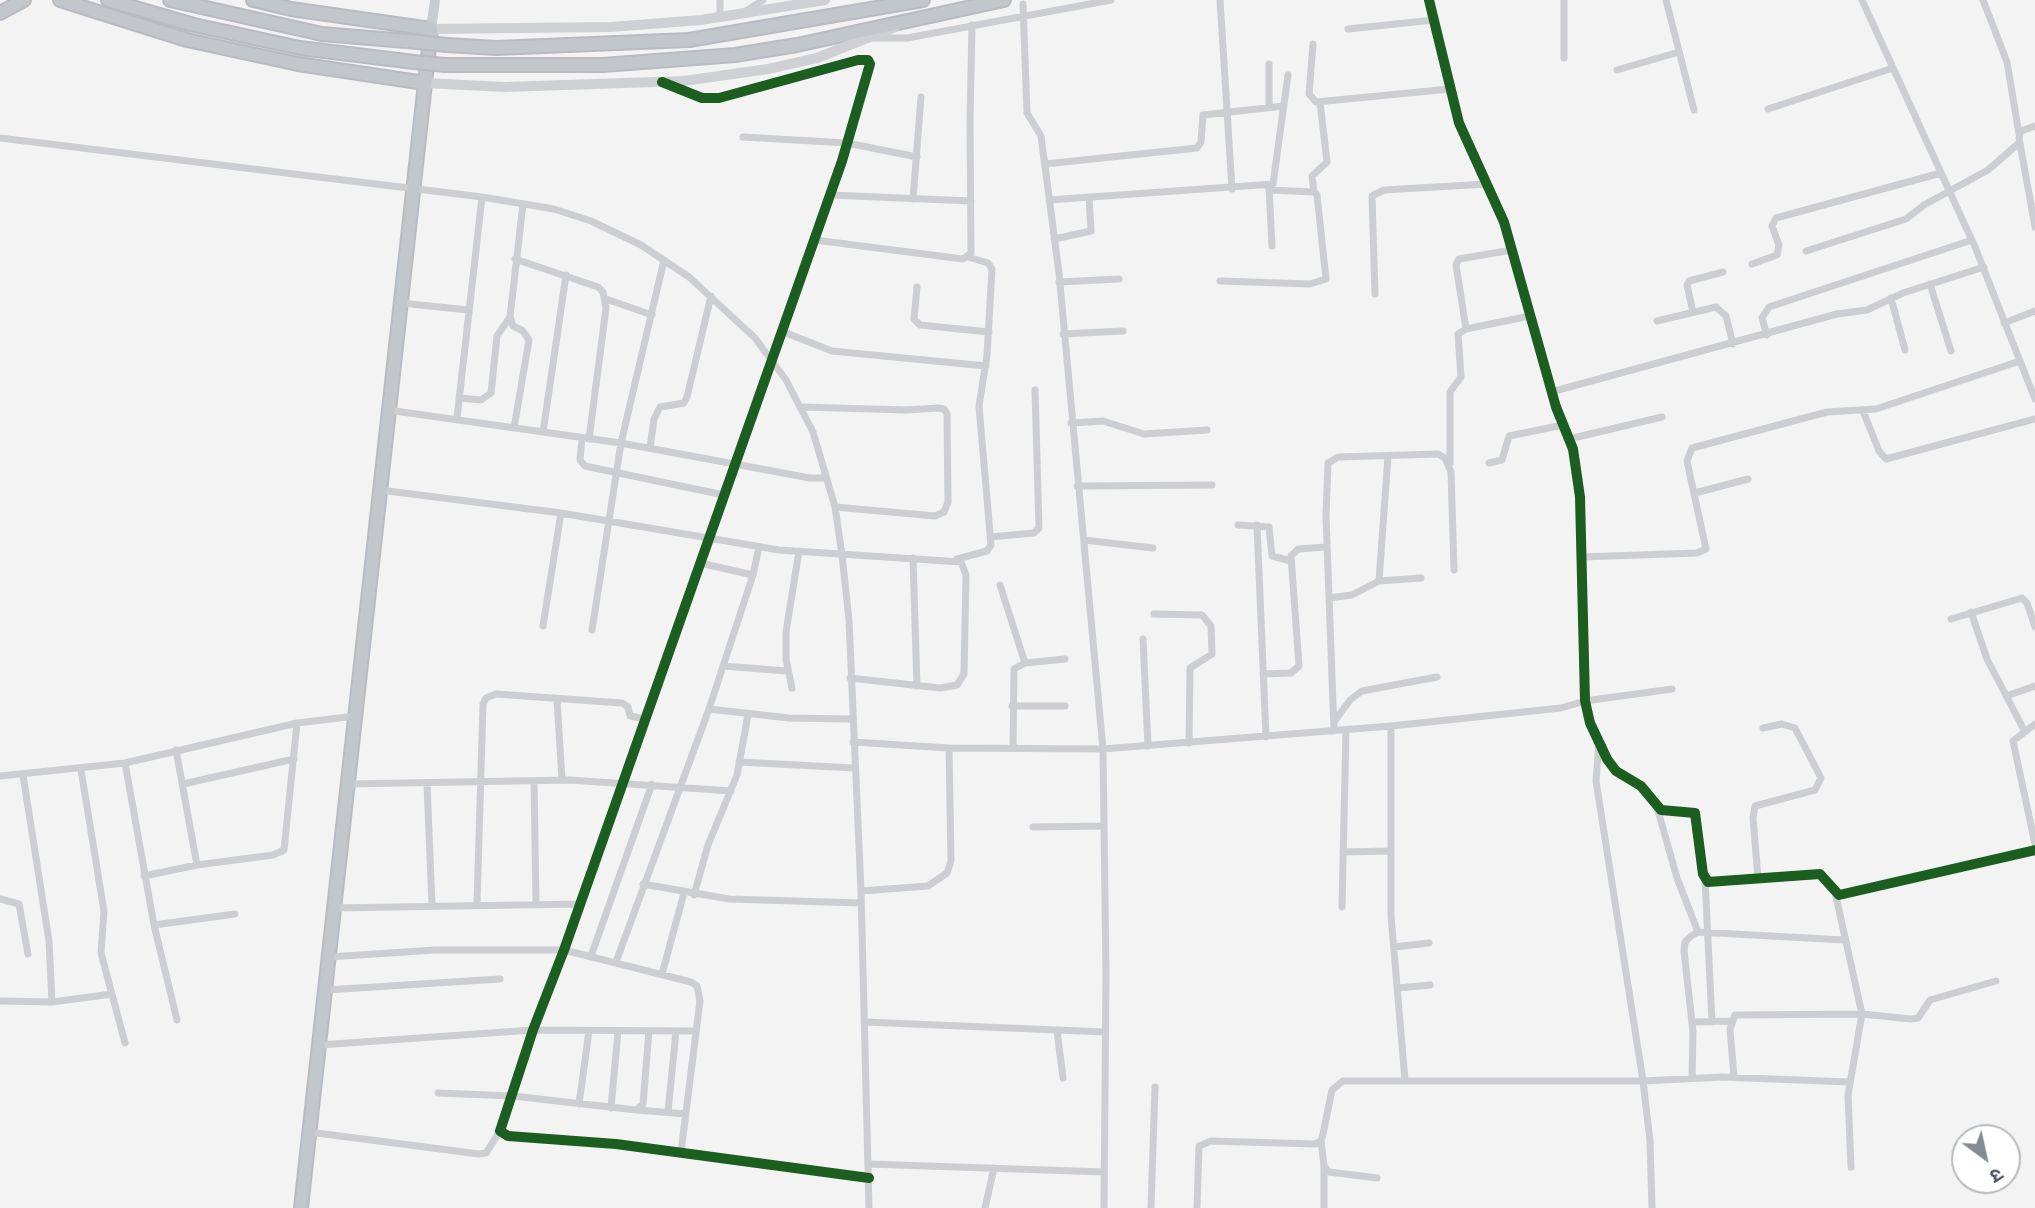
<!DOCTYPE html>
<meta charset="utf-8">
<style>
body{margin:0}
#map{position:relative;width:2035px;height:1208px;overflow:hidden;background:#f3f3f3;font-family:"Nunito Sans","Noto Sans Devanagari",sans-serif}
canvas{display:block}
.north{position:absolute;left:1951px;top:1124px;width:70px;height:70px;box-sizing:border-box;background:#fff;border:2px solid #b6babf;border-radius:50%;rotate:147deg;font-size:19px;font-weight:700;line-height:28px;text-align:center;color:#495360}
.north::after{content:'';display:block;margin:auto;width:24px;height:32px;background:#848b93;clip-path:polygon(50% 0,100% 100%,50% 72%,0 100%)}
</style>
<div id="map">
<canvas width="2035" height="1208"></canvas>
<div class="north">उ</div>
</div>
<script>
const ctx = document.querySelector('canvas').getContext('2d');
ctx.lineJoin = 'round';
const toPath = rows => new Path2D(rows.map(r => 'M' + r).join(''));
function strokePath(path, color, width, dash) { ctx.strokeStyle = color; ctx.lineWidth = width; ctx.lineCap = dash ? 'butt' : 'round'; ctx.setLineDash(dash || []); ctx.stroke(path); }
const trunk = toPath([
 [60,0,187,40,298,64,425,83],
 [108,0,194,25,300,48,414,62],
 [170,0,322,34,418,42],
 [253,0,291,9,431,29,301,1208],
 [0,13,24,0],
 [447,45,496,48,689,40,923,0],
 [445,65,603,65,735,55,797,45,1004,0]
]);
strokePath(trunk, '#b8bbc2', 16);
strokePath(toPath([
 [1220,0,1232,189],
 [1429,0,1459,123,1504,222,1556,407,1573,449,1580,497,1585,701,1590,723,1607,759,1616,771,1641,786,1661,810,1695,813,1703,874,1708,882,1820,874,1839,895,2035,850],
 [1564,0,1564,58],
 [1666,0,1694,110],
 [1862,0,1975,247,2035,399],
 [1983,0,2007,62,2019,134],
 [1023,4,1027,113,1041,136,1059,273,1103,749,1106,975,1104,1208],
 [746,11,763,0],
 [720,17,720,0],
 [1348,29,1434,20],
 [874,38,907,38,1111,0],
 [1313,44,1309,94,1316,102,1450,89],
 [1617,70,1679,52],
 [666,83,702,98,719,98,858,60,868,60,870,64,842,161,564,950,533,1030,500,1131,508,1136,616,1144,869,1178],
 [1269,107,1269,64],
 [1768,109,1893,68],
 [2035,126,2021,131,2019,138,2035,227],
 [743,137,847,143,917,157],
 [0,138,482,197,554,209,591,221,641,245,689,277,755,338,786,380,813,432,835,507,842,555,849,620,861,891,869,1208],
 [1045,164,1197,148,1201,142,1203,115,1284,106],
 [1269,187,1272,246],
 [1314,192,1312,176,1327,162,1320,102],
 [830,195,971,201],
 [913,199,921,97],
 [1049,200,1273,184,1288,75],
 [1054,239,1091,231,1089,197],
 [815,240,963,259,971,253,970,121,972,25],
 [1806,251,1906,219,1924,205,1988,170,2019,143],
 [515,259,598,287,603,292,606,308,589,439],
 [1752,264,1777,255,1779,245,1772,226,1776,218,1941,173],
 [1220,281,1310,284,1326,279,1317,195,1314,192,1269,190],
 [1059,282,1119,279],
 [1930,284,1951,351],
 [917,287,914,319,920,325,989,332],
 [1375,294,1372,196,1384,190,1487,184],
 [1891,298,1905,350],
 [606,299,652,315],
 [401,303,468,310],
 [1693,312,1687,285,1689,281,1723,272],
 [1657,321,1716,307,1726,316,1733,344],
 [2004,323,2035,311],
 [1466,329,1456,265,1459,259,1512,250],
 [781,331,832,351,986,366],
 [1063,334,1123,331],
 [1767,335,1762,318,1769,307,1972,240],
 [1551,392,1837,314,1867,310,1903,293,1984,267],
 [459,398,481,400,491,393,497,336,510,317],
 [802,407,906,410,938,408,944,409,947,414,948,502,944,512,935,516,835,507],
 [388,410,621,443,810,478,826,478],
 [1863,411,1879,451,1886,459,2035,419],
 [457,418,482,197],
 [1071,423,1103,421,1144,434,1207,430],
 [514,428,529,340,523,331,513,326,510,317,523,204],
 [543,432,566,275],
 [582,438,580,460,585,466,724,495],
 [1569,439,1662,417],
 [650,448,654,419,660,407,684,403,687,397,711,296],
 [1450,463,1450,392,1461,377,1458,334,1466,329,1530,316],
 [1489,463,1502,460,1509,436,1563,425],
 [1077,486,1212,485],
 [380,490,561,513,779,550,961,562,966,575,964,674,957,685,940,688,850,678],
 [1695,493,1748,479],
 [1238,525,1269,527,1272,556,1291,561],
 [1257,525,1266,737],
 [990,537,1034,533,1039,528,1035,390],
 [1084,540,1153,548],
 [1582,557,1697,553,1706,549,1687,461,1692,448,1827,412,1876,409,2020,361],
 [913,558,917,686],
 [957,559,987,551,991,545,979,406,987,355,992,269,988,263,968,257],
 [700,563,753,575],
 [1379,581,1388,456],
 [1000,585,1025,663],
 [1329,598,1352,595,1379,581,1421,578],
 [1971,612,1987,659,2024,730],
 [1154,614,1202,615,1211,626,1212,654,1190,668,1189,743],
 [1951,619,2022,598,2027,603,2035,627],
 [543,626,561,513],
 [592,630,621,443,664,260],
 [1143,639,1148,746],
 [723,666,787,671],
 [1263,674,1291,673,1299,666,1291,556,1298,549,1327,547],
 [792,688,786,659,786,632,799,551],
 [2006,696,2035,686],
 [557,699,562,780],
 [1012,706,1065,706],
 [709,709,789,718,851,719],
 [1334,722,1350,700,1362,691,1437,677],
 [2035,724,2013,741,2035,844],
 [1391,726,1391,916,1405,1080],
 [1334,731,1326,516,1328,463,1338,457,1438,454,1445,458,1451,472,1454,570],
 [853,742,949,748,1103,749,1391,726,1561,708,1585,701,1672,689],
 [1599,743,1596,781,1643,1081,1650,1141,1652,1208],
 [1013,748,1014,669,1025,663,1065,659],
 [176,750,197,865],
 [739,762,854,768],
 [125,763,154,925,177,1020],
 [81,770,104,911,101,953,125,1043],
 [23,775,49,941,52,1002],
 [0,776,125,763,297,723,356,716],
 [534,781,536,903],
 [183,784,294,759],
 [348,784,570,780,731,791],
 [427,784,432,905],
 [1657,807,1677,878,1698,932],
 [1033,827,1104,826],
 [1343,852,1391,851],
 [144,876,197,865,273,855,284,850,297,723],
 [1758,878,1753,818,1755,806,1815,790,1821,778,1795,728,1782,724,1763,728],
 [1705,879,1712,1022],
 [643,884,729,899,861,903],
 [861,891,928,886,947,873,951,861,949,748],
 [1835,892,1862,1014,1848,1095,1851,1167],
 [694,895,708,845,737,775,748,715],
 [0,899,19,904,28,954],
 [477,904,483,704,486,698,496,694,622,703,628,707,630,716,645,719],
 [1342,907,1346,730],
 [334,908,580,904],
 [154,925,235,914],
 [1394,947,1429,943],
 [591,956,652,784],
 [329,957,435,950,564,950,691,982,697,986,700,1001,681,1152],
 [616,962,709,709,753,575,759,547],
 [662,974,684,893],
 [1398,988,1430,985],
 [326,990,500,979],
 [0,1001,52,1002,112,994],
 [865,1022,1105,1032],
 [1692,1022,1731,1021],
 [1057,1031,1063,1078],
 [319,1045,533,1030,696,1031],
 [1734,1077,1730,1029,1735,1015,1862,1014,1911,1019,1918,1018,1930,1000,1996,981],
 [1692,1078,1693,1032,1684,951,1685,942,1691,936,1698,932,1844,940],
 [438,1093,513,1096,636,1110,643,1104,649,1031],
 [579,1104,589,1031],
 [611,1108,618,1031],
 [637,1110,686,1114],
 [668,1112,676,1031],
 [309,1132,479,1154,486,1153,500,1131],
 [1321,1141,1324,1166,1329,1172,1377,1178],
 [868,1164,1104,1172],
 [985,1208,994,1168],
 [1151,1208,1155,1087],
 [1197,1208,1199,1146,1211,1141,1315,1144,1321,1141,1323,1134,1332,1090,1343,1081,1643,1081,1722,1077,1849,1082],
 [1324,1208,1324,1166]
]), '#cdced1', 7);
strokePath(toPath([
 [431,29,611,27,701,20,825,0],
 [425,83,505,87,684,81,768,69,817,58,895,27]
]), '#ced0d4', 10);
strokePath(toPath([
 [431,29,435,0]
]), '#c8ccd0', 10);
strokePath(trunk, '#c2c7cc', 12);
const trunkBridge = toPath([
 [418,42,447,45],
 [414,62,445,65]
]);
strokePath(trunkBridge, '#b8bbc2', 16, []);
strokePath(trunkBridge, '#c2c7cc', 12);
strokePath(toPath([
 [1429,0,1459,123,1504,222,1556,407,1573,449,1580,497,1585,701,1590,723,1607,759,1616,771,1641,786,1661,810,1695,813,1703,874,1708,882,1820,874,1839,895,2035,850],
 [662,82,702,98,719,98,858,60,868,60,870,64,842,161,564,950,533,1030,500,1131,508,1136,616,1144,869,1178]
]), '#1b5e20', 10);
</script>
